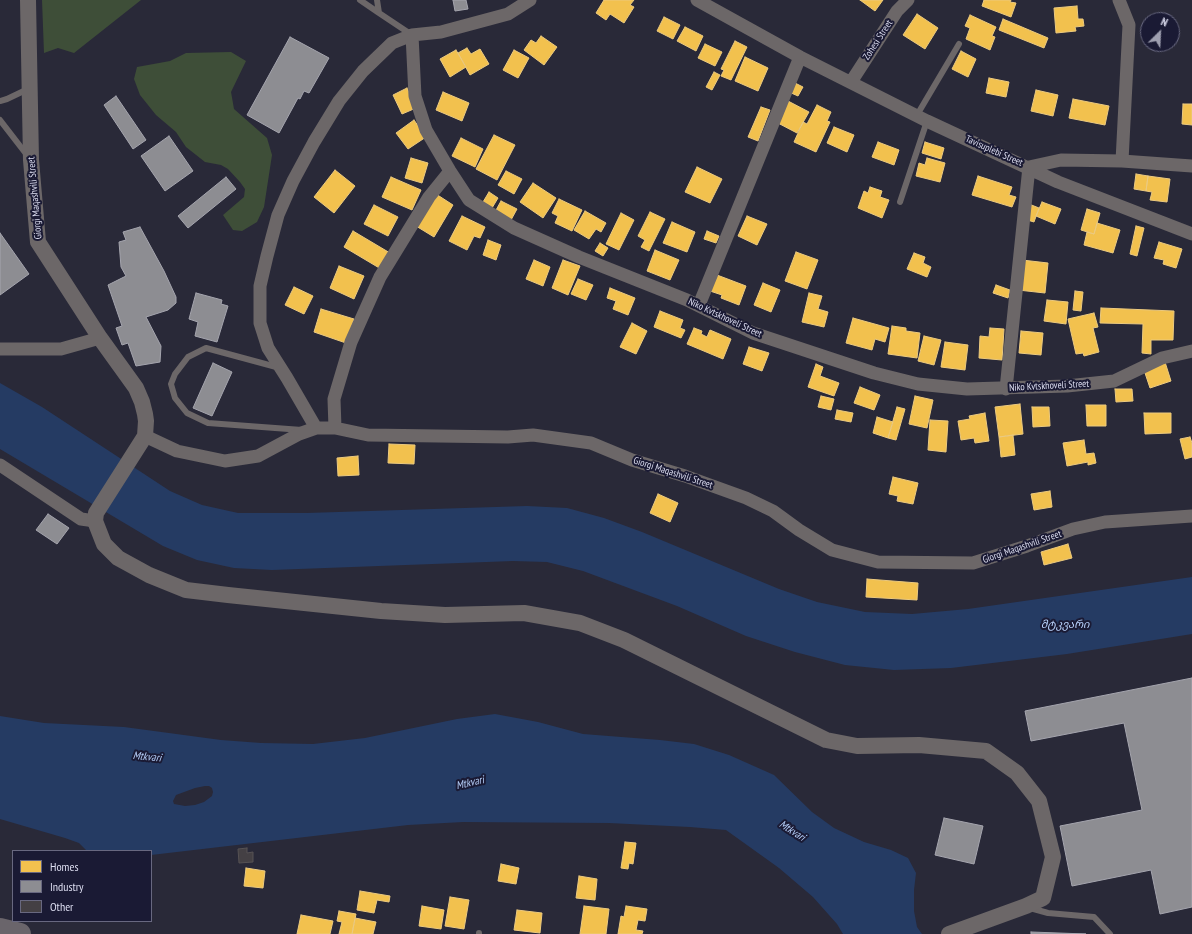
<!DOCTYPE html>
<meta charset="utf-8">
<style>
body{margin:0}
#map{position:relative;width:1192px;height:934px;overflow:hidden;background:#292938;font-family:"PT Sans Narrow",sans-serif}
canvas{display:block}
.legend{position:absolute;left:12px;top:850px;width:140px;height:72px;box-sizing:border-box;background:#1a1a34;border:1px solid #686880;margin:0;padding:5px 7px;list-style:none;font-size:12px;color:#dddef1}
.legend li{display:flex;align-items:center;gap:8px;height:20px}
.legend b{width:20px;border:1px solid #686880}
.north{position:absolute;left:1140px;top:12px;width:40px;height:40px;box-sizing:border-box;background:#1a1a34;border:1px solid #686880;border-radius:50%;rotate:24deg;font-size:11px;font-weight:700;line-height:16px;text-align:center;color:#dddef1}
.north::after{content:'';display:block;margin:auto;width:14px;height:18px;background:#9e9fb0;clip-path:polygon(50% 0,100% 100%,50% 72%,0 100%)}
</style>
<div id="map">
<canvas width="1192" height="934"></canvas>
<ul class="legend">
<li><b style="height:11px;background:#f2c14e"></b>Homes</li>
<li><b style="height:11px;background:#8d8d92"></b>Industry</li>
<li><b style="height:11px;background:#444044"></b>Other</li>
</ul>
<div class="north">N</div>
</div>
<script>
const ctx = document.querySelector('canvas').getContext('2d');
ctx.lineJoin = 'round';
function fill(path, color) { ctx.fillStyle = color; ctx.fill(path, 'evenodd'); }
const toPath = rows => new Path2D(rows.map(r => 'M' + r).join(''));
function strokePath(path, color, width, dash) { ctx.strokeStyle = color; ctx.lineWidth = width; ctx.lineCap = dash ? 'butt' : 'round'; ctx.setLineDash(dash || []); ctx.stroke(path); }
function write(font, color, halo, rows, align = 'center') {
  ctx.font = font + ' "PT Sans Narrow","Noto Sans Georgian",sans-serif'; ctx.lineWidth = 4; ctx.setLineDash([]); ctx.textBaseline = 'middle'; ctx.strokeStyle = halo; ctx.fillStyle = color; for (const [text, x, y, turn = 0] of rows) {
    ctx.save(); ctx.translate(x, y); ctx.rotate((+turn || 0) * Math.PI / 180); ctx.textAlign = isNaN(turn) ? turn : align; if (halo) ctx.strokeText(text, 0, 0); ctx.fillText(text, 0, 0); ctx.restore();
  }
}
fill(toPath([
 [42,0,141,0,74,53,58,48,44,53],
 [231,52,246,61,231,92,234,109,267,138,272,155,264,207,257,222,242,231,233,230,223,215,244,197,245,189,240,182,228,169,221,165,205,162,186,147,176,132,156,115,140,95,134,79,137,67,170,61,186,53]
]), '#3e4e38');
fill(toPath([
 [0,383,42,407,170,491,202,505,238,513,307,513,527,506,567,508,604,518,642,532,779,589,817,602,865,612,912,614,968,609,1192,577,1192,634,1067,654,951,668,894,670,845,665,795,652,746,636,677,606,583,571,547,562,513,561,272,570,234,568,197,560,163,546,0,449],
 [495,714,538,722,583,734,660,740,694,744,729,755,774,775,812,812,834,828,864,842,891,850,908,858,916,873,914,890,914,911,917,927,922,934,843,934,837,924,813,897,779,868,726,830,690,827,609,823,463,822,408,825,151,855,151,851,87,851,79,843,65,838,0,819,0,716,44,723,124,727,221,740,261,743,313,744,365,738,457,719],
 [205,786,209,786,212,788,213,792,212,796,204,802,195,805,185,806,174,804,173,801,176,795,195,788]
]), '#253b63');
const homes = toPath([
 [604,0,634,0,630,5,634,7,624,23,610,14,606,20,596,13,604,0],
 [860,0,883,0,875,11,860,0],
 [984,0,1011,0,1010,2,1016,3,1011,17,982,6,984,0],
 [1077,6,1078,19,1083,19,1084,26,1075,27,1076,31,1056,33,1054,8,1077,6],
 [917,14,938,28,925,49,903,35,917,14],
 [970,15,996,27,992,36,995,37,990,50,966,39,970,28,965,26,970,15],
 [664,17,680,25,673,39,657,31,664,17],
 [1003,19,1048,38,1044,48,999,30,1003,19],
 [685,27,703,36,696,51,677,41,685,27],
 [541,36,557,47,544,65,524,50,531,40,536,43,541,36],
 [735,41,747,47,731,80,721,76,724,70,721,69,735,41],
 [705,44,722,52,715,66,698,58,705,44],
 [467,48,471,54,480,49,489,64,470,75,458,53,467,48],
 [456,50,466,67,450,77,440,59,456,50],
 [514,50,529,58,518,78,503,70,514,50],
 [961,51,976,59,968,77,952,69,961,51],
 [745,57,768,68,758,91,735,81,745,57],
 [714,72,720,75,712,90,706,87,714,72],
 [989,78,1009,82,1006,97,986,93,989,78],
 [793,82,803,87,798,96,789,92,793,82],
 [407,88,416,108,402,114,393,95,407,88],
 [1036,90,1058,95,1053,116,1031,111,1036,90],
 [443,92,469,103,462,121,436,110,443,92],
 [1073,99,1109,106,1105,125,1069,118,1073,99],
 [788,101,809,112,797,133,776,122,788,101],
 [1183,104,1192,104,1192,125,1182,124,1183,104],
 [817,105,831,112,827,121,830,122,816,152,794,142,803,122,807,124,817,105],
 [761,107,770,110,758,141,748,137,761,107],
 [414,120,426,137,408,149,396,133,414,120],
 [834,127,854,135,847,152,827,143,834,127],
 [494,135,515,145,497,180,476,169,494,135],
 [461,138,483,149,475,167,452,156,461,138],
 [878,142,899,150,894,165,872,157,878,142],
 [925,142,944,148,941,159,922,153,925,142],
 [411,158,428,163,422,183,405,178,411,158],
 [927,158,945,163,940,182,916,176,919,163,925,165,927,158],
 [697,167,722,179,710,203,685,192,697,167],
 [335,170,355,186,334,213,314,197,335,170],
 [506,171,522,179,514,194,498,185,506,171],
 [1136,174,1148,176,1146,191,1134,189,1136,174],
 [978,176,1012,187,1009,195,1016,197,1012,207,972,195,978,176],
 [1148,176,1170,179,1167,202,1150,200,1152,192,1146,191,1148,176],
 [391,177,421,190,412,210,382,197,391,177],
 [533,183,556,198,543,218,520,202,533,183],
 [870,187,882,191,880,197,889,200,882,218,858,208,864,191,868,193,870,187],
 [489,192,498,198,492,208,483,202,489,192],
 [436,194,453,205,434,237,416,226,436,194],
 [559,199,582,210,572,231,555,223,558,216,552,213,559,199],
 [501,201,517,209,511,220,495,212,501,201],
 [1042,202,1061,209,1055,224,1036,216,1042,202],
 [1029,204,1039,208,1034,222,1024,219,1029,204],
 [374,205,398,217,388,236,364,224,374,205],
 [1087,209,1100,213,1094,234,1081,230,1087,209],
 [585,211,606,223,601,232,596,229,589,239,574,230,585,211],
 [650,212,665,219,649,251,641,247,645,240,638,236,650,212],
 [621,213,634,220,619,250,606,244,621,213],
 [462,216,485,227,480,238,474,236,467,250,449,241,462,216],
 [747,216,767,224,757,245,738,236,747,216],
 [672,222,695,232,687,252,663,243,672,222],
 [1097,223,1120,230,1113,253,1084,245,1087,232,1094,234,1097,223],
 [1136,226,1144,228,1137,256,1130,254,1136,226],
 [353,231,390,253,381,269,344,247,353,231],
 [707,231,719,236,716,243,704,239,707,231],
 [488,240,501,245,496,260,483,255,488,240],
 [1159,242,1182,249,1176,268,1163,264,1164,260,1154,258,1159,242],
 [600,243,608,248,603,256,595,251,600,243],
 [655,250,679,260,670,280,647,271,655,250],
 [796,252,818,260,807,289,785,281,796,252],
 [914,253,925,257,923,263,931,267,927,277,907,269,914,253],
 [534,260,550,267,543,286,526,279,534,260],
 [563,260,580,266,568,295,552,288,563,260],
 [1022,260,1048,263,1045,293,1018,290,1022,260],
 [339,266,364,276,354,299,330,288,339,266],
 [717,275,746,286,739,305,721,298,722,295,710,291,717,275],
 [578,279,593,285,586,300,571,294,578,279],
 [763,283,780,290,771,312,754,305,763,283],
 [996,285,1010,290,1008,298,993,293,996,285],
 [294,287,313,296,304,314,285,305,294,287],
 [610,288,635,298,628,315,613,309,616,301,607,298,610,288],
 [1075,291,1083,292,1081,311,1073,310,1075,291],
 [809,293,822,296,818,309,828,312,824,327,802,322,809,293],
 [1047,300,1068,302,1066,324,1044,321,1047,300],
 [1101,308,1174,311,1173,340,1151,340,1151,354,1142,353,1143,324,1100,323,1101,308],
 [321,309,354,319,346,343,314,332,321,309],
 [660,311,683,320,680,328,685,330,681,338,654,327,660,311],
 [1094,313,1098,327,1093,328,1099,352,1084,356,1083,353,1076,354,1068,319,1094,313],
 [853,318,889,328,885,342,875,339,872,350,846,343,853,318],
 [632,323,647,331,636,354,620,347,632,323],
 [892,326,906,328,906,331,920,333,917,358,888,354,892,326],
 [694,328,702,331,701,334,707,337,710,330,731,339,723,359,687,344,694,328],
 [990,328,1004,329,1002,360,979,358,980,336,989,337,990,328],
 [1021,331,1043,333,1041,355,1019,353,1021,331],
 [924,336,941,340,934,365,918,361,924,336],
 [945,342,968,345,965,370,941,367,945,342],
 [749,347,769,353,762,371,743,364,749,347],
 [1165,362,1171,381,1150,388,1144,370,1165,362],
 [816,364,823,367,820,376,839,383,834,396,808,387,816,364],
 [860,387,880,395,874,410,854,403,860,387],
 [1115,389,1132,389,1133,401,1116,402,1115,389],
 [821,396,834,399,831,410,818,407,821,396],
 [915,396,933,400,927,428,909,424,915,396],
 [1020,404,1023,434,999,437,995,407,1020,404],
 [1086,405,1106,405,1106,426,1087,426,1086,405],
 [897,407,905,409,896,440,888,438,897,407],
 [1032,407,1049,407,1050,426,1033,427,1032,407],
 [837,410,853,413,851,422,835,419,837,410],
 [985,413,989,441,975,443,974,438,961,440,958,421,970,419,969,416,985,413],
 [1144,413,1171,413,1171,433,1145,434,1144,413],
 [877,417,893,422,888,438,873,433,877,417],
 [930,420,948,421,946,452,928,450,930,420],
 [1013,435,1015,455,1001,457,999,437,1013,435],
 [1190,437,1192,443,1192,457,1185,459,1180,439,1190,437],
 [1084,440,1086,454,1094,453,1096,463,1088,465,1088,462,1067,466,1063,443,1084,440],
 [389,444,415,445,414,464,388,463,389,444],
 [358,456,359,475,338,476,337,458,358,456],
 [893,477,918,483,913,504,897,501,898,496,889,494,893,477],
 [1050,491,1052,507,1034,510,1031,494,1050,491],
 [658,494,678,503,670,522,650,513,658,494],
 [1068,544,1072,558,1044,565,1041,552,1068,544],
 [867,579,918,583,917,600,866,597,867,579],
 [625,842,636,843,633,864,629,863,628,869,621,868,625,842],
 [501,864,519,868,516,884,498,881,501,864],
 [246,868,265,871,263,888,244,886,246,868],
 [579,876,597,879,595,900,576,898,579,876],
 [360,891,390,896,389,902,377,900,374,913,357,910,360,891],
 [450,897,469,900,464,929,445,926,450,897],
 [422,906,444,910,441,929,419,926,422,906],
 [584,906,609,909,606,934,580,934,584,906],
 [626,906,647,909,645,921,638,920,636,930,643,931,642,934,618,934,621,916,624,917,626,906],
 [517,910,542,913,540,933,514,930,517,910],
 [339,911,356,914,352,934,339,934,342,922,337,921,339,911],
 [301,915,333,921,330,934,297,934,301,915],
 [355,918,376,922,373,934,352,934,355,918]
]);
fill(homes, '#f2c14e');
strokePath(homes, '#ecca7f', 1);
const industry = toPath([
 [453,0,466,0,468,9,455,11,453,0],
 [290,37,329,58,309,93,304,91,300,99,298,98,279,133,247,115,290,37],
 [116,96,146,140,133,149,104,105,116,96],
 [169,136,193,171,165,191,141,156,169,136],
 [226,177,236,189,188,228,178,216,226,177],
 [140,227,164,271,176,297,176,303,168,310,146,317,161,346,160,362,136,366,128,343,122,345,116,328,122,326,108,285,126,276,121,267,119,242,126,240,123,232,140,227],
 [0,233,29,274,0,295,0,233],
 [196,293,222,300,221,304,228,306,217,342,195,336,198,322,189,319,196,293],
 [213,363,232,372,212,416,193,408,213,363],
 [48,514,69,528,57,544,36,530,48,514],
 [1192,678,1192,907,1160,914,1151,870,1072,886,1060,826,1142,810,1124,723,1031,741,1025,711,1192,678],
 [944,818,983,826,974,864,935,855,944,818],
 [1031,932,1086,934,1031,934,1031,932]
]);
fill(industry, '#8d8d92');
strokePath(industry, '#a5a5ae', 1);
const building = toPath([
 [247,848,247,853,253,852,253,862,239,863,238,849,247,848]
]);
fill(building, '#444044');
strokePath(building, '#565254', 1);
strokePath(toPath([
 [360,0,379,13],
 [377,0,379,13,412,35],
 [0,101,7,99,28,89],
 [917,115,959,44],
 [0,120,27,155],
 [900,202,927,121],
 [280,368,206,348,188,357,175,374,171,384,175,398,187,413,208,423,302,430],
 [1030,908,1048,913,1094,917,1110,934],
 [479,934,479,933]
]), '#6c6768', 6);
strokePath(toPath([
 [697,0,800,57,927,121,1058,182,1192,234],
 [1119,0,1129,25,1122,161],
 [412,35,415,96,426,130,450,171,469,200,514,228,579,257,687,300,753,333,874,373,918,384,967,389,1067,386,1114,381,1162,358,1192,351],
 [851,82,897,11,908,0],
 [699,305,800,57],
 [0,349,61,349,100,338],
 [1006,389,1029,167,1061,160,1122,161,1192,166],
 [316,428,287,378,268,348,260,323,260,286,267,256,278,215,293,181,314,142,339,101,363,71,392,43,412,35,441,32,508,14,530,0],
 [335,428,334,399,351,342,380,277,429,197,450,171],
 [145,436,177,451,225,461,258,456,299,434,316,428,335,428,368,435,508,437,533,435,591,443,632,460,685,476,746,498,773,511,799,530,832,550,878,562,973,563,1027,546,1073,529,1105,522,1192,516],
 [0,465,81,519,95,521]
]), '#6c6768', 13);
strokePath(toPath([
 [28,0,31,160,38,242,100,338,136,388,142,402,145,414,146,421,145,436,96,513,95,521,104,544,118,558,149,575,186,590,228,595,381,611,445,615,524,613,580,623,624,640,826,740,857,746,919,745,986,751,1017,773,1039,801,1053,857,1043,898,1026,906,949,934]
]), '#6c6768', 16);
strokePath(toPath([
 [0,929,20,934]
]), '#6a656b', 22);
write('10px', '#dddef1', '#1a1a34', [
 ["Zohesi Street",878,40,-57],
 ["Tavisuplebi Street",994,151,24],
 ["Giorgi Maqashvili Street",35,198,-95],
 ["Niko Kvtskhoveli Street",725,318,25],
 ["Niko Kvtskhoveli Street",1049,386,-3],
 ["Giorgi Maqashvili Street",673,473,18],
 ["Giorgi Maqashvili Street",1022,547,-19]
]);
write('italic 11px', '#b6cff9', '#1a1a34', [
 ["მტკვარი",1065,625],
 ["Mtkvari",147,757,6],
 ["Mtkvari",470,783,-13],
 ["Mtkvari",792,831,33]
]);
</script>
